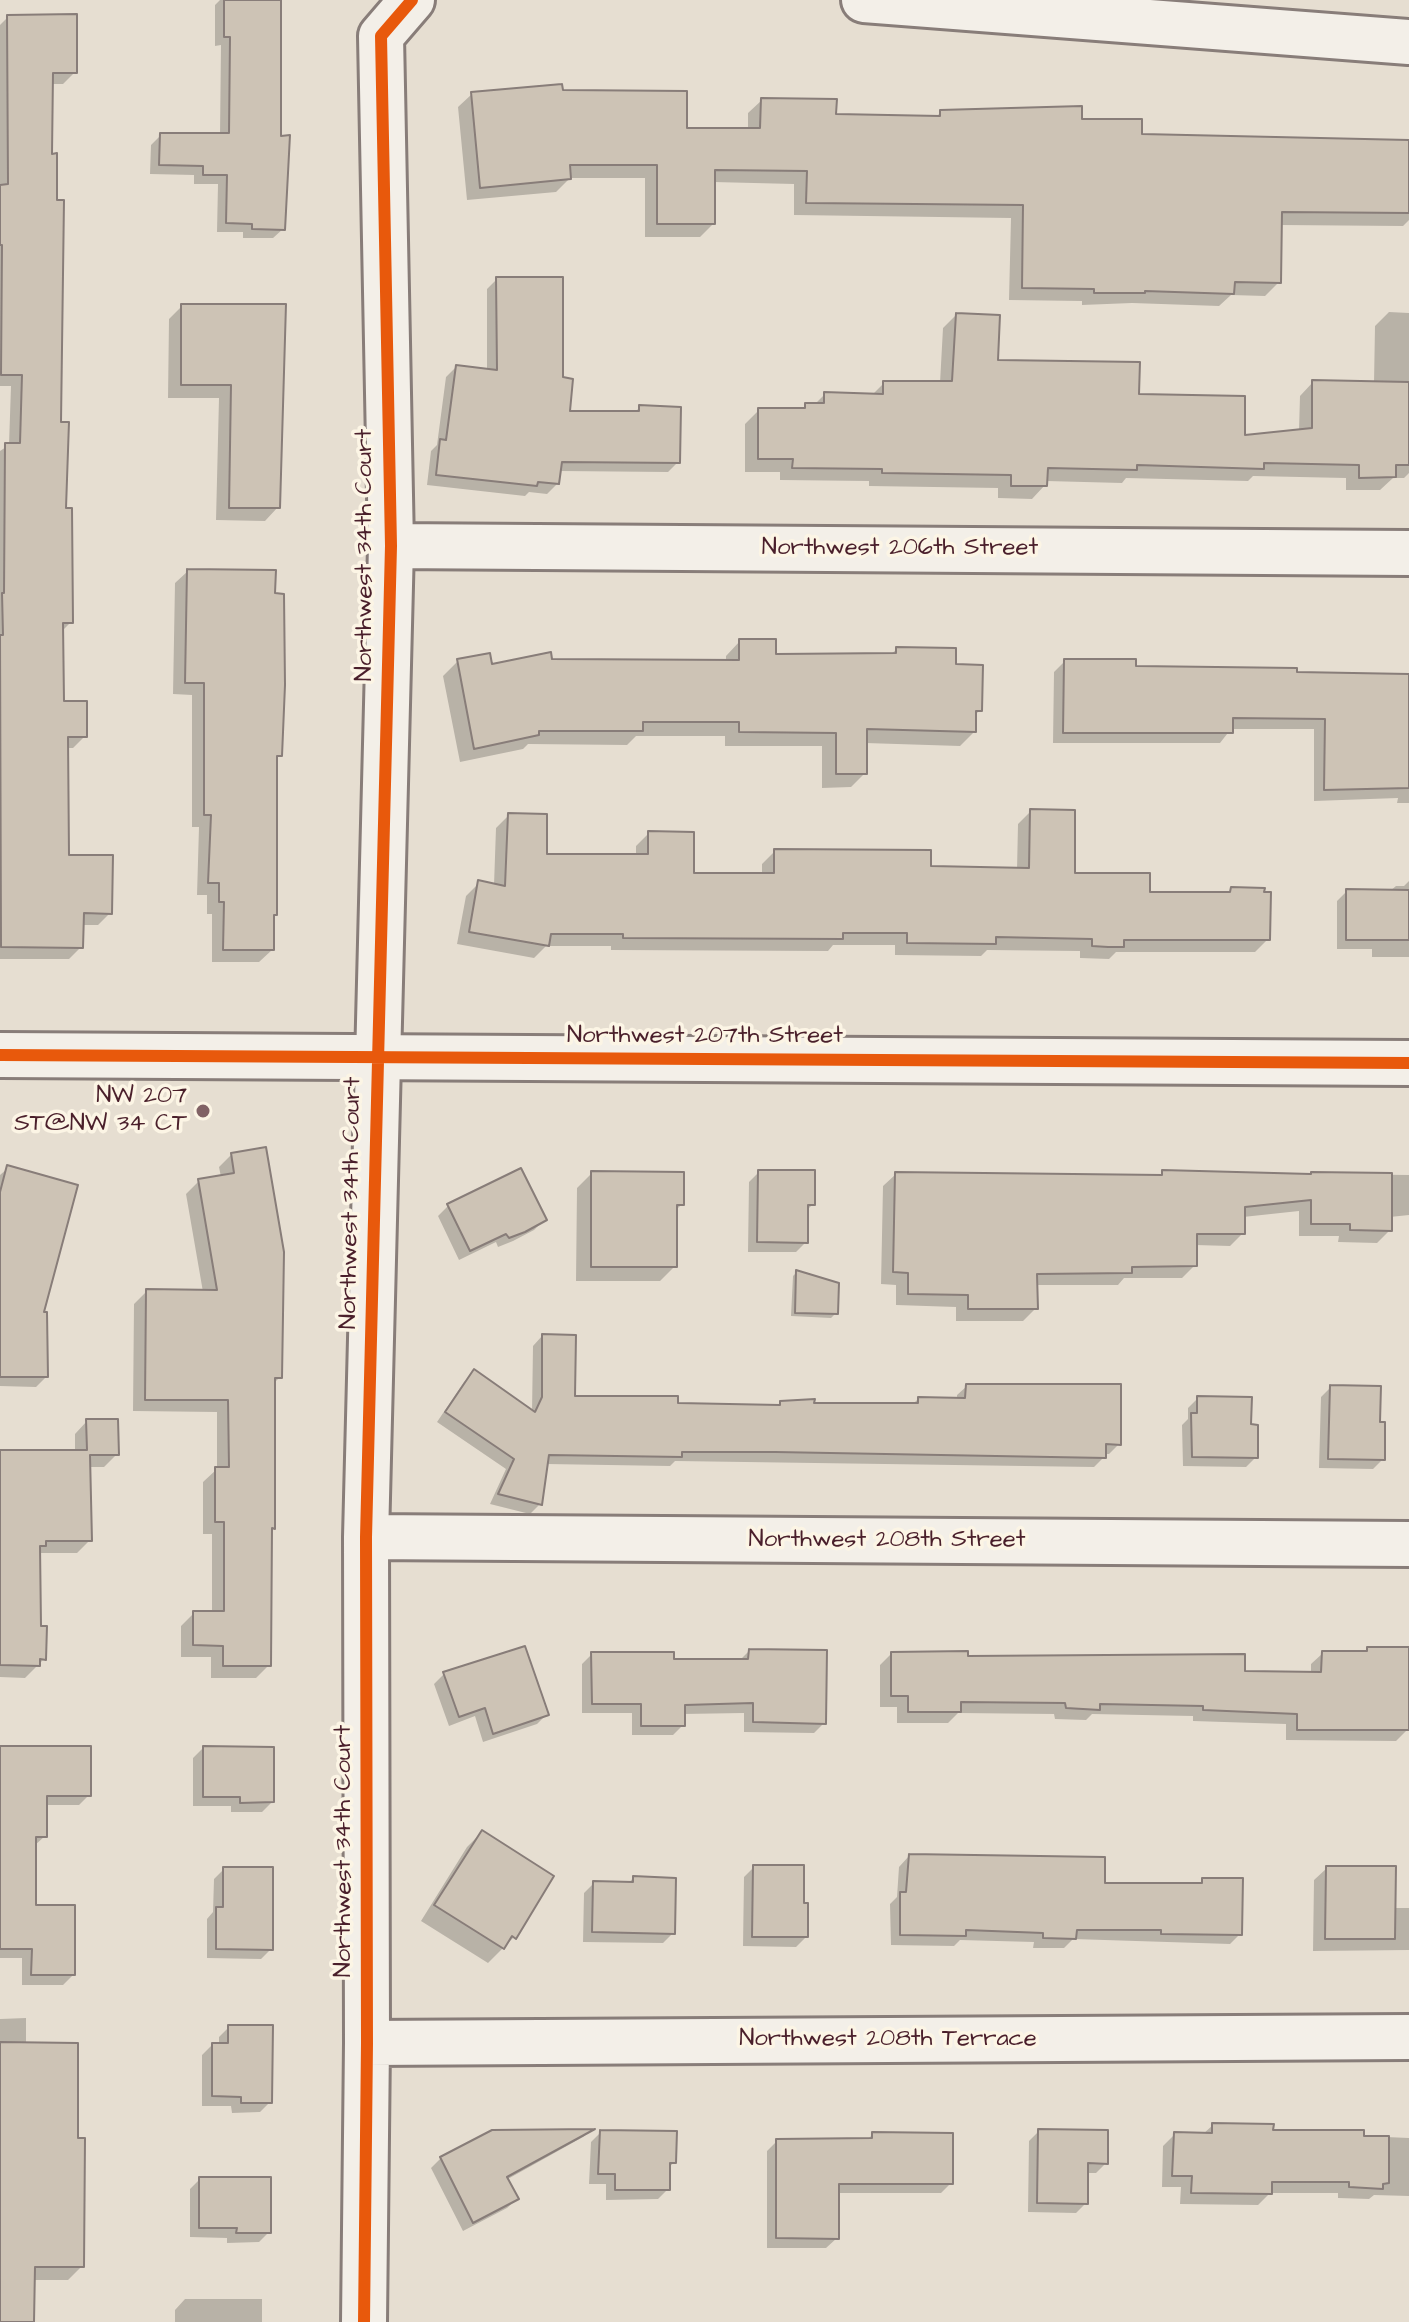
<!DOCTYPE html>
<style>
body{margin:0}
canvas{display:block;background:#e6ded1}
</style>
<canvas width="1409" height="2322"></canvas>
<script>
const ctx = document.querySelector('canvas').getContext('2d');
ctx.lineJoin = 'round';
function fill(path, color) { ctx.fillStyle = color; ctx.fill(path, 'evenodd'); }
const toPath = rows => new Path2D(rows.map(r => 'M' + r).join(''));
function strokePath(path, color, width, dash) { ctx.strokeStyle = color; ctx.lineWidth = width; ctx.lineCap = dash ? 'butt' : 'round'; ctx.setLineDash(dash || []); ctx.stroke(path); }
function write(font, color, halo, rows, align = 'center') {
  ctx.font = font + ' "Architects Daughter",sans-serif'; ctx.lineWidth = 7; ctx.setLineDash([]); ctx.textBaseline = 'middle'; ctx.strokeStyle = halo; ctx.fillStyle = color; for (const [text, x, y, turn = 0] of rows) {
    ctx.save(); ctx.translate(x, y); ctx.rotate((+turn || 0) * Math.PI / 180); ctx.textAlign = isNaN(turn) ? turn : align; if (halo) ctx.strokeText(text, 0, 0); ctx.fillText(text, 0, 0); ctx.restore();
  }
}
fill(toPath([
 [220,0,279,0,279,138,283,229,273,238,243,238,243,232,217,232,218,184,194,184,194,175,150,174,151,145,161,135,220,135,221,45,215,46,215,5],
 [8,17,75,72,63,84,51,84,50,156,59,424,71,622,61,632,62,703,85,736,73,748,66,748,67,857,110,913,98,925,82,925,81,947,69,959,0,959,0,451,9,445,11,386,0,386,0,25],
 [561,92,685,130,748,130,748,113,762,100,834,116,935,118,941,112,1080,108,1080,121,1140,136,1409,142,1409,220,1403,226,1280,225,1279,282,1265,296,1231,295,1219,306,1132,303,1082,305,1082,301,1009,300,1011,218,794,215,794,184,713,182,713,224,700,237,645,237,645,178,570,178,556,192,467,200,458,107,472,94],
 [497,279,561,379,567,413,634,413,640,407,678,462,668,472,559,471,558,483,547,494,529,492,525,496,427,485,431,451,437,445,446,377,456,367,487,370,487,289],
 [182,306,284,306,278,507,265,521,216,520,219,398,168,398,169,319],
 [1389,312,1409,313,1409,473,1404,478,1393,478,1380,490,1346,490,1346,478,1253,476,1248,481,1126,478,1122,483,1046,481,1045,485,1032,499,998,498,998,488,869,486,869,481,780,480,780,472,745,472,745,424,759,410,801,410,806,405,814,405,825,394,871,396,884,383,940,383,943,328,956,315,996,362,1137,396,1243,437,1299,431,1300,396,1313,382,1374,383,1375,326],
 [188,571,280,755,275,760,275,914,272,917,272,950,259,962,212,962,212,914,207,914,207,895,197,895,199,827,192,827,192,695,173,694,175,583],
 [740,641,774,656,890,655,897,649,954,666,980,710,974,716,974,732,960,746,865,743,865,773,851,787,822,788,822,746,725,746,725,736,636,736,627,745,528,744,523,749,460,762,443,676,458,661,491,666,551,661,726,662,726,656],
 [1065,661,1134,668,1409,676,1409,803,1397,803,1398,798,1314,801,1314,729,1231,729,1220,743,1053,743,1054,672],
 [1031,811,1074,875,1148,894,1226,894,1232,889,1268,939,1255,952,1116,952,1109,959,1080,958,1080,951,987,950,981,956,895,955,895,945,833,945,828,951,611,950,611,946,546,946,534,958,457,944,466,896,479,883,494,885,496,828,509,815,545,856,636,856,636,846,649,833,692,875,762,875,762,864,775,851,929,868,1017,870,1018,824],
 [1409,881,1409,957,1372,957,1372,949,1337,949,1337,901,1347,891,1390,891,1396,886,1404,886],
 [232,1154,280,1377,273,1384,273,1528,270,1532,269,1665,256,1678,211,1678,211,1657,181,1657,181,1626,194,1613,212,1613,212,1534,203,1534,203,1482,217,1469,217,1412,133,1411,134,1304,147,1291,203,1292,186,1194,199,1181,221,1177,219,1167],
 [8,1168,41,1314,46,1377,36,1387,0,1386,0,1175],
 [759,1172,813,1204,806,1211,806,1242,796,1252,748,1252,749,1182],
 [1163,1172,1409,1175,1409,1215,1390,1217,1390,1230,1377,1243,1338,1242,1339,1236,1299,1236,1299,1211,1243,1217,1243,1233,1230,1246,1195,1245,1195,1265,1182,1278,1124,1278,1118,1285,1035,1285,1036,1308,1023,1321,956,1321,956,1307,896,1305,896,1285,881,1284,883,1186,896,1174,1158,1177],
 [592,1173,682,1204,675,1211,675,1266,660,1281,576,1281,577,1188],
 [448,1206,544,1220,534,1230,513,1241,498,1247,496,1242,459,1260,438,1216],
 [797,1272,836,1313,831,1318,791,1316,793,1276],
 [542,1336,573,1398,676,1405,777,1407,781,1403,912,1405,918,1399,957,1400,957,1395,967,1386,1119,1444,1109,1454,1104,1454,1104,1457,1094,1467,675,1461,670,1466,546,1464,540,1504,530,1514,490,1504,506,1469,437,1422,464,1382,474,1372,532,1412,533,1346],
 [1331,1387,1378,1424,1383,1459,1373,1469,1319,1468,1321,1397],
 [1198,1398,1249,1426,1256,1457,1246,1467,1183,1466,1182,1425,1188,1419,1188,1408],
 [87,1421,117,1454,104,1467,88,1467,90,1540,77,1553,39,1553,39,1628,44,1659,25,1678,0,1677,0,1452,75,1452,75,1434],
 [1368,1649,1409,1707,1408,1729,1396,1741,1286,1740,1286,1724,1193,1721,1193,1716,1092,1714,1086,1720,1055,1719,1054,1714,958,1713,948,1723,897,1723,897,1707,880,1707,880,1665,891,1654,1243,1673,1311,1674,1311,1664,1323,1653,1364,1653],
 [749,1651,824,1723,814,1733,744,1732,744,1713,683,1714,683,1725,673,1735,632,1735,632,1713,582,1713,582,1664,592,1654,672,1661,739,1661],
 [444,1674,547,1714,537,1724,483,1742,475,1716,449,1726,434,1684],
 [0,1748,89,1795,79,1805,45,1805,45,1836,34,1846,34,1907,73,1975,63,1985,22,1985,22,1958,0,1958],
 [203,1748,272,1802,262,1812,231,1812,231,1806,193,1806,193,1758],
 [482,1832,514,1937,488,1963,421,1921,467,1847],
 [909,1856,1103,1885,1197,1885,1203,1880,1240,1934,1230,1944,1073,1939,1064,1948,1033,1948,1034,1942,960,1940,954,1946,891,1945,890,1904,897,1897,899,1867],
 [754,1867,802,1905,806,1937,796,1947,743,1946,744,1877],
 [1327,1868,1393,1908,1409,1908,1409,1950,1313,1951,1314,1880],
 [224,1869,271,1949,261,1959,207,1958,207,1919,213,1912,214,1879],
 [633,1878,673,1933,663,1943,583,1942,584,1893,594,1883,628,1884],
 [26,2018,26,2045,76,2140,82,2266,68,2280,33,2280,32,2322,0,2322,0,2019],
 [229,2027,270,2102,260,2112,232,2113,231,2106,202,2106,202,2055,212,2045,219,2045,219,2037],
 [1213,2125,1271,2132,1409,2138,1409,2196,1374,2195,1369,2199,1338,2198,1338,2193,1270,2193,1258,2205,1180,2204,1181,2187,1162,2187,1163,2146,1175,2134,1203,2134],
 [590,2131,583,2137,506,2180,517,2199,507,2208,463,2231,431,2168,441,2158],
 [1039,2131,1106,2163,1096,2173,1086,2173,1086,2203,1076,2213,1028,2212,1029,2141],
 [601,2132,674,2162,668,2169,668,2189,658,2199,606,2200,606,2184,589,2184,591,2142],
 [873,2134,951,2183,941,2193,837,2193,837,2238,826,2248,767,2248,767,2151,777,2141,867,2140],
 [200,2179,269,2232,259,2242,227,2243,227,2238,190,2237,190,2189],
 [185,2299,262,2299,262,2322,175,2322,175,2310]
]), '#0003');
const building = toPath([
 [224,0,281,0,281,136,290,135,285,230,252,229,252,224,226,223,227,175,203,175,203,166,159,165,160,133,229,133,230,37,224,37,224,0],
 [77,14,77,73,53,73,52,154,57,153,57,200,64,200,61,422,69,422,66,508,72,508,73,623,63,623,64,701,87,701,87,737,68,737,69,855,113,855,112,914,84,913,83,948,1,947,0,635,3,635,2,593,4,593,5,443,20,443,22,375,1,375,2,245,0,245,0,185,8,184,7,15,77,14],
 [562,84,563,90,687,91,687,128,760,128,761,98,837,99,836,114,940,116,940,110,1082,106,1082,119,1142,119,1142,134,1409,140,1409,213,1282,212,1281,283,1235,282,1234,294,1145,291,1145,293,1094,293,1094,289,1022,288,1023,205,806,203,807,171,715,170,715,224,657,224,657,165,570,165,571,179,480,188,471,92,562,84],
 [496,277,563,277,563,377,573,379,570,411,639,411,639,405,681,407,680,463,562,462,559,484,538,482,537,486,436,475,440,439,446,440,456,365,497,370,496,277],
 [181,304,286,304,280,508,229,508,231,385,181,385,181,304],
 [956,313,1000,315,998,360,1140,362,1139,394,1245,396,1245,435,1312,428,1312,380,1409,382,1409,465,1396,465,1396,477,1359,478,1359,465,1264,463,1264,469,1137,465,1137,470,1048,468,1047,486,1011,486,1011,475,882,473,882,469,792,468,793,459,758,459,758,408,805,408,805,403,824,403,824,392,883,394,883,381,952,381,956,313],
 [187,569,276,570,275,593,284,594,285,685,282,756,277,756,277,915,274,915,274,950,223,950,224,902,219,902,219,883,208,883,211,815,204,815,204,683,185,683,187,569],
 [739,639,776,639,776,654,896,653,896,647,956,648,956,664,983,665,982,711,976,711,976,732,867,729,867,774,836,774,836,733,739,732,739,722,643,722,643,731,539,731,539,735,474,749,457,659,490,653,492,664,551,652,552,659,739,660,739,639],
 [1064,659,1136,659,1136,666,1297,668,1297,672,1409,674,1409,788,1324,790,1325,719,1233,718,1233,733,1063,733,1064,659],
 [1030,809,1075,810,1075,873,1150,873,1150,892,1230,892,1231,887,1265,888,1264,892,1271,892,1270,940,1124,940,1124,947,1108,947,1092,946,1092,939,996,937,996,944,907,943,907,933,843,933,843,939,623,938,623,934,551,934,549,946,469,932,478,880,505,886,508,813,547,814,547,854,648,854,648,831,694,832,694,873,774,873,774,849,931,850,931,866,1029,868,1030,809],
 [1346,889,1409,890,1409,940,1346,940,1346,889],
 [266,1147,284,1252,282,1378,275,1378,275,1529,272,1528,271,1666,223,1666,223,1646,193,1645,193,1611,224,1611,224,1522,215,1522,215,1467,229,1467,228,1400,145,1400,146,1289,217,1290,198,1179,234,1173,231,1153,266,1147],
 [7,1165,78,1185,44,1312,47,1312,48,1377,0,1377,0,1192,7,1165],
 [521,1168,547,1220,525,1232,509,1238,506,1234,470,1251,447,1204,521,1168],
 [758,1170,815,1170,815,1205,808,1205,808,1243,757,1242,758,1170],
 [1162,1170,1311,1174,1311,1172,1392,1173,1392,1231,1350,1230,1350,1224,1311,1224,1311,1200,1245,1207,1245,1234,1197,1234,1197,1266,1132,1267,1132,1273,1037,1274,1038,1309,968,1309,968,1295,908,1294,908,1273,893,1272,895,1172,1162,1175,1162,1170],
 [591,1171,684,1172,684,1205,677,1205,677,1267,591,1267,591,1171],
 [796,1270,839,1283,838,1314,795,1313,796,1270],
 [542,1334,576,1335,575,1396,678,1396,678,1403,780,1405,780,1401,815,1399,814,1403,918,1403,918,1397,965,1398,966,1384,1121,1384,1121,1445,1106,1444,1106,1458,775,1452,682,1452,682,1457,549,1455,542,1505,498,1494,514,1459,445,1412,474,1369,535,1412,542,1397,542,1334],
 [1330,1385,1381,1386,1380,1422,1385,1422,1385,1460,1328,1459,1330,1385],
 [1197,1396,1252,1397,1251,1424,1258,1425,1258,1458,1192,1457,1191,1413,1197,1413,1197,1396],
 [86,1419,118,1419,119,1455,90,1455,92,1541,46,1541,46,1546,40,1546,41,1626,47,1626,46,1660,40,1659,40,1666,0,1665,0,1450,87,1450,86,1419],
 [525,1646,549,1715,493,1734,485,1708,459,1717,443,1672,525,1646],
 [1367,1647,1409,1647,1409,1730,1297,1730,1297,1714,1203,1710,1203,1706,1100,1704,1100,1710,1066,1708,1065,1703,961,1702,961,1712,908,1712,908,1696,891,1696,891,1652,968,1651,968,1656,1245,1654,1245,1671,1321,1672,1322,1651,1367,1651,1367,1647],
 [749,1649,827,1650,826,1724,753,1722,753,1703,685,1705,685,1726,641,1726,641,1704,592,1704,591,1652,674,1652,674,1659,748,1659,749,1649],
 [0,1746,91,1746,91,1796,47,1796,47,1837,36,1837,36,1905,75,1905,75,1975,31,1975,32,1949,0,1949,0,1746],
 [203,1746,274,1747,274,1802,240,1803,240,1797,203,1797,203,1746],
 [482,1830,554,1876,516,1939,512,1936,504,1949,434,1905,482,1830],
 [909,1854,1105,1857,1105,1883,1202,1883,1202,1878,1243,1878,1242,1935,1161,1934,1161,1930,1077,1930,1076,1939,1043,1938,1043,1933,966,1930,966,1936,900,1935,900,1892,906,1892,909,1854],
 [753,1865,804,1865,804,1903,808,1903,808,1937,752,1937,753,1865],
 [1326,1866,1396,1866,1395,1939,1325,1939,1326,1866],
 [223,1867,273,1867,273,1950,216,1949,216,1907,223,1907,223,1867],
 [633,1876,676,1878,675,1934,592,1932,593,1881,633,1882,633,1876],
 [228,2025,273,2025,272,2103,241,2103,241,2097,212,2096,212,2043,228,2043,228,2025],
 [0,2042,78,2043,78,2138,85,2138,84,2267,35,2267,34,2322,0,2322,0,2042],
 [1212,2123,1274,2124,1273,2130,1364,2130,1364,2136,1389,2136,1389,2183,1383,2184,1383,2189,1349,2187,1349,2182,1272,2182,1272,2194,1191,2193,1192,2176,1172,2176,1174,2132,1212,2133,1212,2123],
 [595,2129,507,2177,519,2199,473,2223,440,2157,492,2130,595,2129],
 [1038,2129,1108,2130,1108,2164,1088,2163,1088,2204,1037,2203,1038,2129],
 [600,2130,677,2131,676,2163,670,2163,670,2190,615,2190,615,2174,598,2174,600,2130],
 [872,2132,953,2133,953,2184,839,2184,839,2239,776,2238,776,2139,872,2138,872,2132],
 [199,2177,271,2177,271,2233,236,2233,237,2228,199,2228,199,2177]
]);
fill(building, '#cdc3b5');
strokePath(building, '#887d79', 2);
const street = toPath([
 [864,0,1409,42],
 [391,546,1409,553],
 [366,1537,1409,1544],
 [367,2043,1409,2037],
 [364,2322,367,2043,366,1537,391,546,381,36,412,0]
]);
const secondary = toPath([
 [0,1055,1409,1063]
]);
strokePath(street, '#887d79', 50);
strokePath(secondary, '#887d79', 50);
strokePath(street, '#f3efe8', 44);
strokePath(secondary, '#f3efe8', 44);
strokePath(toPath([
 [0,1055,1409,1063],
 [364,2322,367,2043,366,1537,391,546,381,36,412,0]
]), '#e8590c', 12);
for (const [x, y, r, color] of [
 [203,1111,8,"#816265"]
]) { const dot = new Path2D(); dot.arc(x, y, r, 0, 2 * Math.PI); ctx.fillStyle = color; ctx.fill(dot); strokePath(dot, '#fcf5e5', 3); }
write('24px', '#4a1f2b', '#fcf5e5', [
 ["Northwest 206th Street",900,549],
 ["Northwest 34th Court",366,555,-90],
 ["Northwest 207th Street",705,1037],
 ["Northwest 34th Court",352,1203,-89],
 ["Northwest 208th Street",887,1541],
 ["Northwest 34th Court",345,1851,-90],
 ["Northwest 208th Terrace",888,2040]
]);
write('24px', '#4a1f2b', '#fcf5e5', [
 ["NW 207",187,1097],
 ["ST@NW 34 CT",187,1125]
], 'right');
</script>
